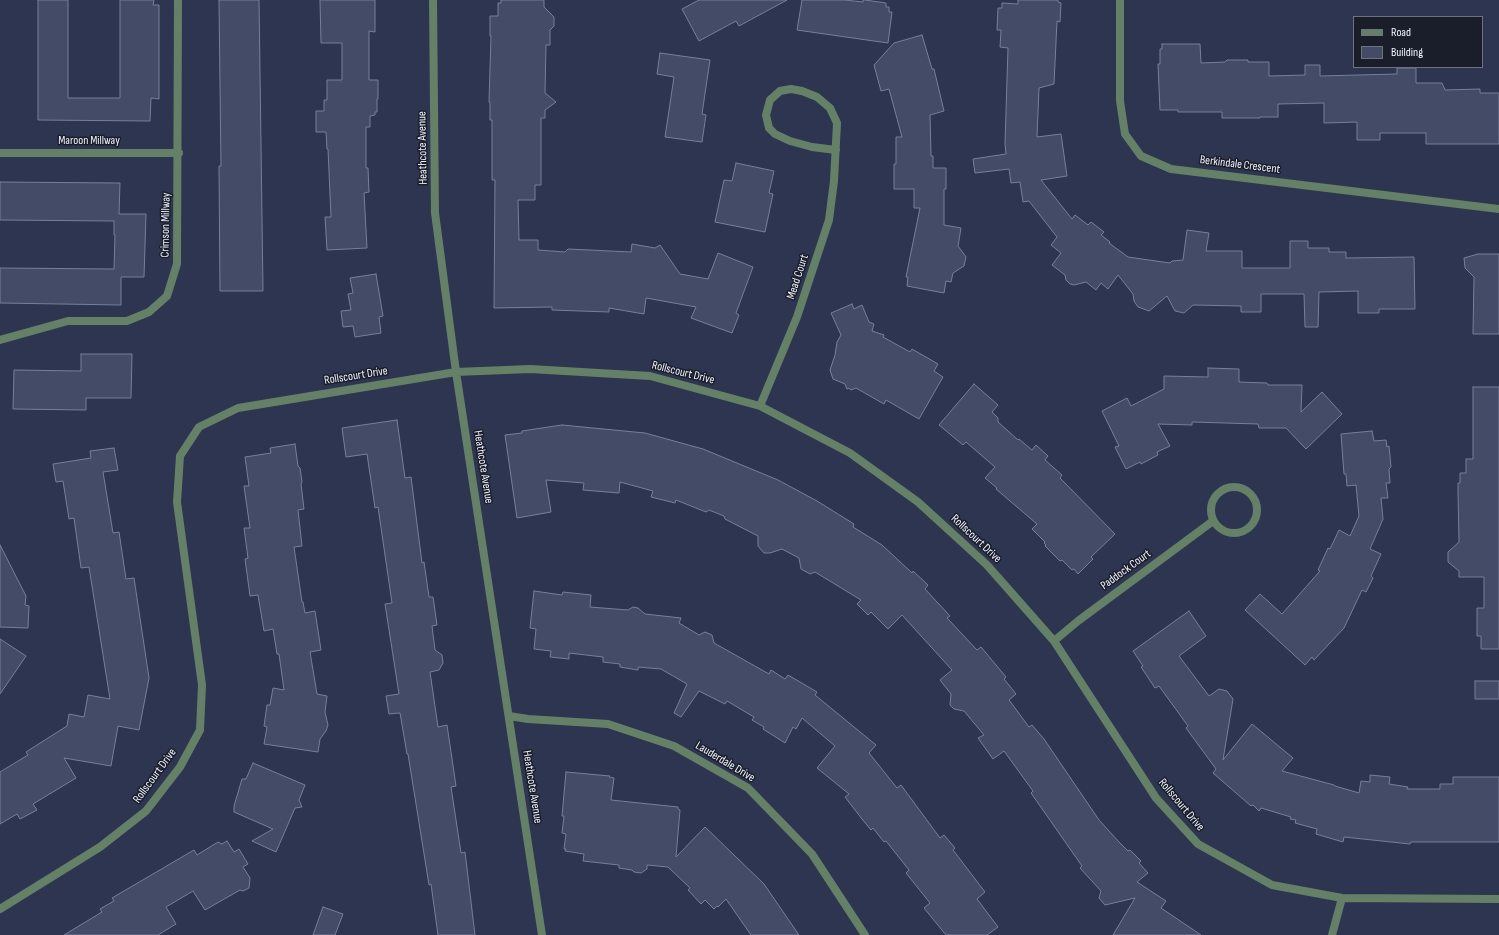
<!DOCTYPE html>
<style>
body{margin:0}
#map{position:relative;width:1499px;height:935px;overflow:hidden;background:#2e3550;font-family:"Sofia Sans Condensed",sans-serif}
canvas{display:block}
.legend{position:absolute;left:1353px;top:16px;width:130px;height:52px;box-sizing:border-box;background:#1a1e2a;border:1px solid #6f737e;margin:0;padding:5px 7px;list-style:none;font-size:12px;color:#eff2fc}
.legend li{display:flex;align-items:center;gap:8px;height:20px}
.legend b{width:20px;border:1px solid #6f737e}
</style>
<div id="map">
<canvas width="1499" height="935"></canvas>
<ul class="legend">
<li><b style="height:5px;background:#648167"></b>Road</li>
<li><b style="height:11px;background:#444b67"></b>Building</li>
</ul>
</div>
<script>
const ctx = document.querySelector('canvas').getContext('2d');
ctx.lineJoin = 'round';
function fill(path, color) { ctx.fillStyle = color; ctx.fill(path, 'evenodd'); }
const toPath = rows => new Path2D(rows.map(r => 'M' + r).join(''));
function strokePath(path, color, width, dash) { ctx.strokeStyle = color; ctx.lineWidth = width; ctx.lineCap = dash ? 'butt' : 'round'; ctx.setLineDash(dash || []); ctx.stroke(path); }
function write(font, color, halo, rows, align = 'center') {
  ctx.font = font + ' "Sofia Sans Condensed",sans-serif'; ctx.lineWidth = 3; ctx.setLineDash([]); ctx.textBaseline = 'middle'; ctx.strokeStyle = halo; ctx.fillStyle = color; for (const [text, x, y, turn = 0] of rows) {
    ctx.save(); ctx.translate(x, y); ctx.rotate((+turn || 0) * Math.PI / 180); ctx.textAlign = isNaN(turn) ? turn : align; if (halo) ctx.strokeText(text, 0, 0); ctx.fillText(text, 0, 0); ctx.restore();
  }
}
const building = toPath([
 [38,0,68,0,68,98,120,98,120,0,154,0,153,5,159,5,159,99,151,98,150,121,38,120,38,0],
 [219,0,259,0,263,291,220,291,219,166,221,166,219,0],
 [320,0,375,0,375,32,369,31,369,80,378,80,378,99,377,99,377,112,375,112,375,115,370,116,370,127,366,127,366,168,368,168,369,192,364,193,367,248,327,250,325,217,331,217,328,149,327,149,326,132,316,132,316,111,324,111,324,100,327,100,327,80,342,80,342,43,321,43,320,0],
 [501,0,544,0,544,7,554,17,554,26,550,30,550,45,546,45,545,93,556,102,545,110,545,118,541,118,541,185,535,185,535,200,518,200,519,240,538,240,538,250,565,252,568,249,631,252,632,244,655,248,660,245,680,274,708,279,718,253,753,267,736,313,739,315,732,333,691,318,696,307,646,298,644,314,609,308,609,312,552,310,552,307,494,308,495,180,492,180,492,120,490,120,490,102,489,102,491,36,490,36,490,16,498,16,498,3,501,3,501,0],
 [699,0,787,0,739,26,736,21,699,41,682,9,699,0],
 [802,0,845,0,863,2,863,0,865,0,886,3,886,7,889,7,889,12,892,12,888,43,797,30,802,0],
 [1018,0,1058,0,1058,2,1061,3,1060,22,1057,21,1054,84,1039,88,1037,137,1061,134,1067,176,1041,180,1072,219,1075,215,1088,225,1091,222,1104,232,1101,235,1110,242,1109,243,1128,257,1170,263,1172,261,1183,260,1187,230,1209,233,1206,251,1242,251,1242,268,1290,268,1290,241,1308,241,1308,248,1329,248,1329,252,1346,252,1346,258,1414,257,1415,309,1379,309,1379,313,1358,313,1358,291,1319,292,1318,327,1305,327,1304,294,1261,294,1261,312,1241,312,1241,306,1193,305,1184,313,1175,311,1167,296,1149,311,1138,307,1134,301,1133,294,1118,275,1108,289,1101,283,1096,290,1086,282,1074,285,1070,284,1066,280,1065,275,1052,265,1061,253,1051,245,1057,237,1029,201,1023,202,1020,182,1011,183,1009,169,975,173,973,159,1006,154,1005,144,1008,48,1000,47,1001,30,997,30,998,8,1002,8,1002,3,1018,4,1018,0],
 [922,35,932,69,934,69,944,111,930,115,931,156,933,156,933,168,946,168,946,189,944,189,944,225,961,228,958,246,966,257,964,266,953,273,951,282,946,281,944,293,907,286,908,277,906,277,920,208,914,208,914,189,894,189,894,164,896,164,896,137,902,137,889,89,881,91,874,65,894,43,922,35],
 [1162,44,1200,44,1201,63,1225,62,1227,60,1248,60,1248,62,1269,62,1269,76,1305,75,1305,65,1320,65,1320,76,1397,74,1397,68,1416,68,1416,83,1442,83,1445,90,1480,89,1480,93,1499,93,1499,144,1426,144,1426,133,1380,133,1380,140,1357,140,1357,122,1324,123,1324,103,1278,104,1278,117,1260,117,1260,118,1222,118,1222,112,1178,112,1178,110,1160,110,1158,64,1160,64,1160,49,1162,49,1162,44],
 [660,53,710,60,702,114,706,115,702,142,665,137,674,77,657,74,660,53],
 [736,163,774,171,769,193,773,194,765,232,715,222,724,180,732,181,736,163],
 [0,182,120,183,119,214,146,214,144,277,121,277,121,305,0,303,0,268,114,269,115,235,114,235,114,221,0,220,0,182],
 [1478,254,1499,254,1499,334,1473,334,1474,277,1465,268,1464,258,1478,254],
 [376,274,383,316,379,317,381,333,355,337,353,326,343,327,341,311,351,310,348,294,353,293,350,278,376,274],
 [852,304,854,309,862,305,869,322,874,324,872,331,884,335,883,337,910,352,912,349,938,364,934,371,943,377,919,419,886,400,884,404,856,388,851,390,849,388,847,389,845,384,833,379,830,370,835,355,837,342,841,335,831,313,852,304],
 [81,354,132,354,131,398,86,398,86,410,13,409,14,370,81,371,81,354],
 [1208,368,1239,369,1239,382,1267,383,1268,385,1302,385,1301,412,1322,392,1342,414,1306,449,1286,428,1259,428,1258,424,1192,422,1192,425,1158,424,1170,446,1157,452,1158,455,1141,464,1140,462,1126,469,1115,447,1119,446,1102,411,1127,398,1131,406,1164,389,1164,376,1208,377,1208,368],
 [974,384,998,405,992,412,998,418,998,422,1018,440,1019,439,1032,450,1036,445,1048,456,1045,460,1062,475,1060,478,1115,534,1091,557,1093,559,1078,574,1074,569,1072,570,1062,560,1060,561,1045,546,1046,545,1044,543,1045,542,1032,529,1037,524,996,489,997,488,985,478,995,467,966,442,963,445,939,425,974,384],
 [1473,387,1499,387,1499,649,1481,649,1481,636,1477,636,1477,608,1484,608,1484,577,1459,577,1459,571,1448,562,1448,552,1459,542,1458,491,1458,483,1460,483,1460,473,1466,473,1466,459,1473,459,1473,387],
 [397,420,405,478,411,477,422,563,424,562,429,597,433,597,437,625,432,626,435,650,442,655,443,663,439,670,430,672,438,727,447,725,456,786,451,787,461,853,465,852,475,935,438,935,431,884,429,885,408,754,407,754,400,713,389,714,386,696,399,694,385,604,392,603,378,507,375,508,367,454,346,457,342,428,397,420],
 [562,425,645,433,703,449,778,480,817,501,854,524,853,527,882,545,912,573,913,571,928,585,925,589,950,616,947,618,977,650,981,647,1006,677,1004,679,1016,694,1009,700,1029,727,1032,725,1044,739,1099,820,1119,842,1128,851,1130,850,1141,861,1139,863,1148,873,1137,882,1166,901,1161,908,1201,935,1113,935,1135,898,1105,905,1099,898,1101,891,1080,868,1082,866,1031,793,1033,791,1004,751,993,759,978,738,984,735,964,711,954,709,950,705,951,694,940,680,952,670,902,615,888,629,871,612,868,615,857,604,861,600,815,572,810,574,801,569,799,558,782,549,770,553,764,553,758,546,758,536,725,519,724,516,709,510,706,512,676,500,675,503,651,497,653,491,620,482,619,493,583,490,584,483,546,480,551,512,517,518,505,435,522,433,522,431,562,425],
 [1372,431,1374,441,1386,440,1387,447,1389,446,1391,467,1389,469,1390,483,1386,483,1388,498,1381,498,1383,519,1370,549,1381,554,1371,576,1373,578,1366,592,1362,590,1344,628,1314,660,1312,657,1305,665,1245,610,1260,594,1282,614,1320,571,1318,570,1328,548,1330,549,1339,530,1350,536,1359,516,1356,485,1347,486,1346,474,1344,474,1341,434,1372,431],
 [295,444,298,466,300,468,302,482,301,484,304,509,298,510,302,546,294,547,302,602,303,602,305,613,315,611,321,650,310,652,317,694,327,696,325,712,328,725,326,731,320,739,318,752,264,744,267,727,264,726,267,705,270,705,273,688,284,690,279,654,277,654,273,629,264,631,258,595,250,596,245,559,248,558,244,528,250,528,244,486,249,486,245,457,271,453,270,448,295,444],
 [114,448,118,470,103,472,113,533,119,532,126,579,134,578,149,678,139,730,118,726,111,766,64,758,76,778,33,804,37,810,20,819,17,814,0,824,0,772,28,755,26,752,67,726,69,714,84,717,88,695,110,699,89,567,81,568,74,518,69,519,63,481,56,482,53,464,91,458,90,451,114,448],
 [0,545,26,596,25,605,29,606,28,628,0,627,0,545],
 [534,591,562,595,563,592,591,595,590,607,628,610,633,607,638,608,645,614,681,618,679,623,699,635,705,632,712,635,714,643,769,674,771,670,785,679,788,675,817,692,815,695,876,745,869,753,897,788,901,785,940,838,944,835,955,848,953,850,985,892,977,899,998,927,987,935,946,935,924,908,930,903,906,873,909,870,886,841,884,842,873,828,871,830,862,819,845,797,849,794,817,768,835,746,802,718,796,729,793,727,785,743,763,729,764,727,752,720,754,717,727,701,725,704,699,691,681,717,674,713,687,684,661,669,638,667,638,670,620,667,620,664,603,662,603,657,569,653,569,659,550,657,551,651,534,649,536,629,530,628,534,591],
 [1189,611,1206,636,1179,656,1209,696,1219,689,1227,691,1233,699,1223,760,1252,724,1293,758,1282,771,1334,785,1335,786,1359,793,1361,781,1370,782,1370,775,1390,777,1389,784,1408,787,1407,789,1440,789,1440,784,1453,784,1453,777,1499,777,1499,842,1411,842,1410,844,1344,837,1343,842,1316,834,1317,829,1295,823,1296,820,1290,819,1291,817,1261,808,1259,811,1253,805,1251,806,1213,773,1216,769,1186,728,1188,726,1159,686,1155,688,1141,667,1143,666,1133,651,1189,611],
 [0,639,26,656,0,694,0,639],
 [1475,681,1499,681,1499,699,1475,699,1475,681],
 [253,763,305,785,299,800,302,807,295,808,276,852,252,841,273,829,234,812,234,806,242,779,246,779,253,763],
 [566,772,610,776,609,777,614,778,611,800,678,807,678,809,680,810,676,857,705,827,764,884,799,935,751,935,726,899,718,907,717,906,714,909,705,900,701,904,688,890,690,888,668,867,647,865,647,869,641,873,634,872,632,870,619,868,619,865,583,861,584,854,565,851,566,849,564,849,566,834,562,833,564,816,562,816,566,772],
 [227,841,234,852,239,849,248,864,243,867,250,878,249,888,243,891,240,890,205,910,193,891,166,907,176,924,158,935,64,935,102,912,100,909,114,901,112,898,194,850,197,855,218,842,222,844,227,841],
 [323,907,343,914,335,935,313,935,323,907]
]);
fill(building, '#444b67');
strokePath(building, '#777f9e', 1);
strokePath(toPath([
 [433,0,435,213,456,372,542,935],
 [1120,0,1120,101,1125,134,1141,156,1171,169,1499,209],
 [0,153,179,153],
 [0,340,68,321,127,321,149,312,167,296,177,264,178,0],
 [760,406,797,317,829,220,834,181,837,123,830,108,817,97,802,91,791,89,780,91,770,100,766,115,769,128,775,134,790,141,812,147,836,150],
 '1211 510a23 23 0 1 1 46 0a23 23 0 1 1-46 0Z',
 [1054,641,1078,621,1213,521],
 [509,716,528,719,608,724,674,746,748,788,812,854,865,935],
 [0,909,100,847,146,811,180,767,200,730,202,685,177,502,180,456,199,427,238,408,456,372,530,369,650,376,760,406,850,453,918,502,987,565,1054,641,1156,798,1198,844,1272,885,1342,898,1499,899],
 [1332,935,1342,898]
]), '#648167', 8);
write('12px', '#eff2fc', '#1a1e2a', [
 ["Maroon Millway",89,141],
 ["Heathcote Avenue",423,148,-91],
 ["Berkindale Crescent",1240,165,7],
 ["Crimson Millway",166,225,-89],
 ["Mead Court",798,277,-72],
 ["Rollscourt Drive",683,373,14],
 ["Rollscourt Drive",356,376,-9],
 ["Heathcote Avenue",483,467,81],
 ["Rollscourt Drive",976,539,43],
 ["Paddock Court",1126,570,-36],
 ["Lauderdale Drive",725,762,31],
 ["Rollscourt Drive",155,776,-54],
 ["Heathcote Avenue",532,787,81],
 ["Rollscourt Drive",1181,805,50]
]);
</script>
